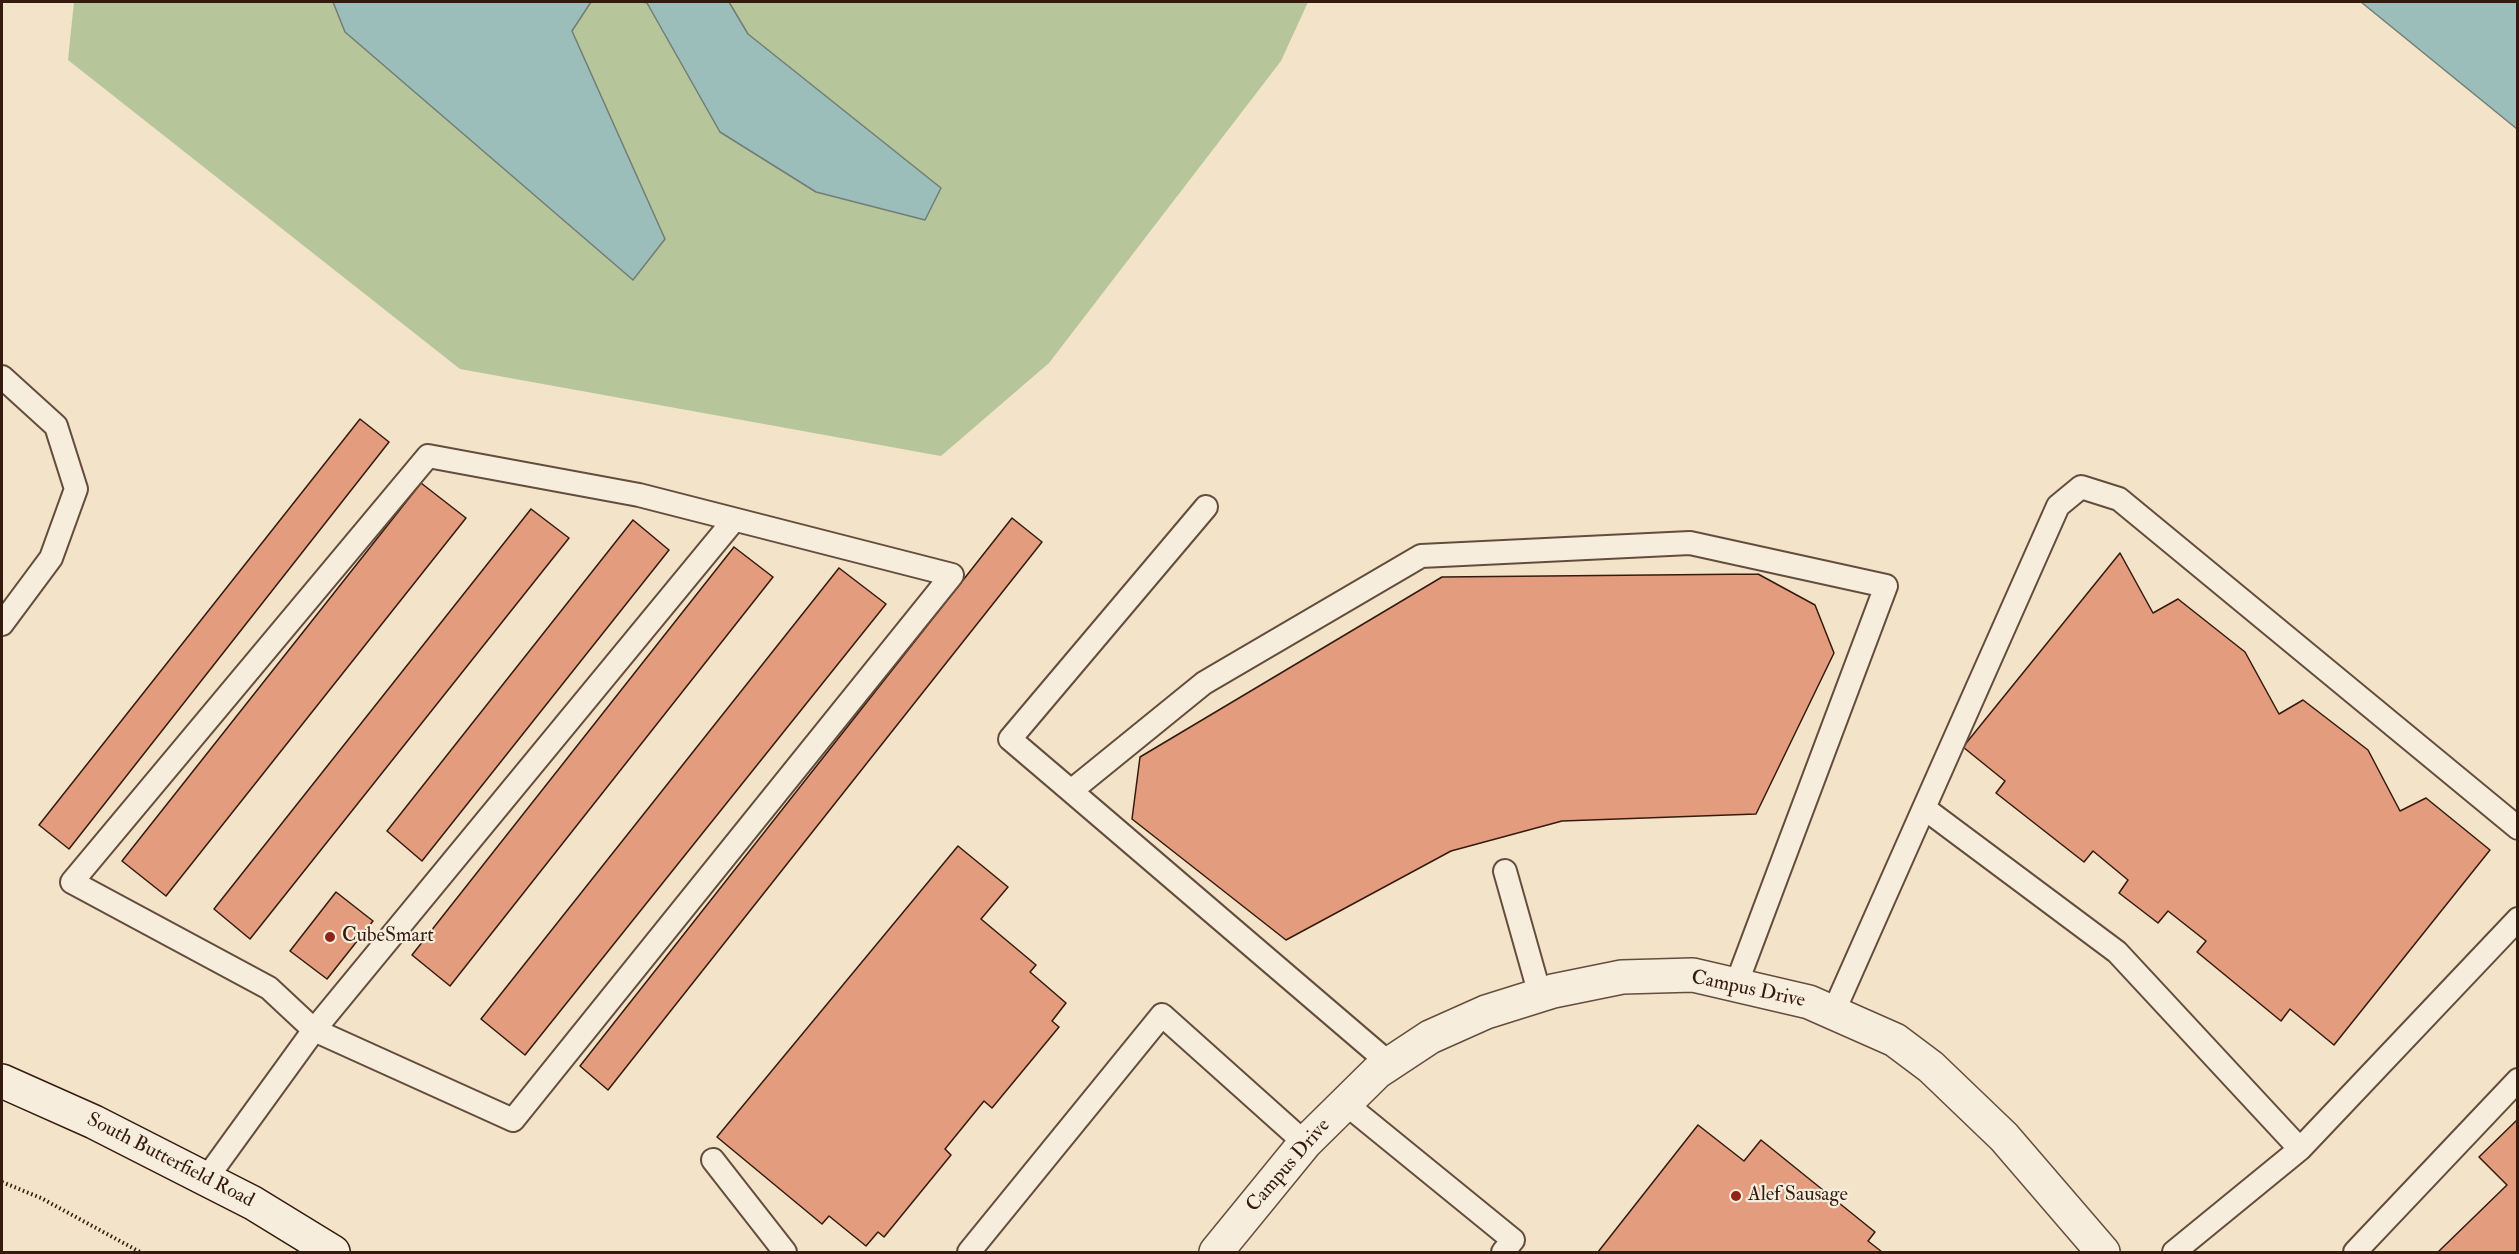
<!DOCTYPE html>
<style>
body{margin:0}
#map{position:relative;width:2519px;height:1254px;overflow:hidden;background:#f2e3c9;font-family:"IM FELL Double Pica",serif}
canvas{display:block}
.frame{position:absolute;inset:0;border:3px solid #341b0e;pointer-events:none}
</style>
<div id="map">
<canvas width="2519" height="1254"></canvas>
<div class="frame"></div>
</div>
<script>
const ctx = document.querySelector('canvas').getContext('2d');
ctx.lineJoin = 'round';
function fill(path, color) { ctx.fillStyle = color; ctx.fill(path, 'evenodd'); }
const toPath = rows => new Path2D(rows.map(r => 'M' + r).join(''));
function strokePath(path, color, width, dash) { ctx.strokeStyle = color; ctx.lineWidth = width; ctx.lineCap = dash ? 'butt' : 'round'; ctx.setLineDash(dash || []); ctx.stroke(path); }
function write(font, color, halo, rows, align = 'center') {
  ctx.font = font + ' "IM FELL Double Pica",serif'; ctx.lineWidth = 4.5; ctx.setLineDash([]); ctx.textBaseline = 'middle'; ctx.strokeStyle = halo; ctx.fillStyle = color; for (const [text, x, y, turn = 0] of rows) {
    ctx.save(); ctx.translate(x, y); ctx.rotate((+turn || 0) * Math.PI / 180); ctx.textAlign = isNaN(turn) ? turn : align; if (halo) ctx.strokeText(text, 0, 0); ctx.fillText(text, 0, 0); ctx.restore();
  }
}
fill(toPath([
 [74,2,1308,2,1281,61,1049,363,941,456,460,369,68,60]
]), '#b6c59a');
const water = toPath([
 [333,2,591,2,572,31,665,239,633,280,345,32,333,2],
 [643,2,729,2,748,34,941,188,925,220,816,192,720,132,647,3,643,2],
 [2361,2,2517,2,2517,129,2361,2]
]);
fill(water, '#9cbeba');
strokePath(water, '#727d75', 1.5);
const building = toPath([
 [360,419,389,442,69,849,39,825,360,419],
 [421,483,466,518,166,896,122,861,421,483],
 [531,509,569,538,250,939,214,909,531,509],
 [1012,518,1042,542,608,1090,580,1066,1012,518],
 [633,520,669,550,422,861,387,831,633,520],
 [734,547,773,577,450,986,412,955,734,547],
 [2120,553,2153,613,2178,599,2245,652,2279,714,2303,700,2368,750,2400,811,2426,798,2490,850,2334,1045,2290,1009,2281,1021,2197,952,2206,941,2168,911,2158,923,2119,893,2128,880,2093,851,2084,862,1996,793,2005,781,1963,747,2120,553],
 [839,568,886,604,525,1055,481,1019,839,568],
 [1758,574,1815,605,1834,653,1756,814,1562,821,1451,851,1286,940,1132,819,1140,757,1442,577,1758,574],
 [958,846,1008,887,981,919,1036,965,1030,972,1066,1003,1052,1021,1059,1027,992,1108,984,1101,945,1149,951,1155,884,1237,878,1232,866,1246,829,1216,822,1224,717,1137,958,846],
 [336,892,373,921,327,979,290,951,336,892],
 [2518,1119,2518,1252,2438,1252,2507,1185,2479,1157,2518,1119],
 [1698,1125,1744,1161,1761,1140,1875,1232,1868,1241,1882,1252,1598,1252,1698,1125]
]);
fill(building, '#e49c7f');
strokePath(building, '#341b0e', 1.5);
const service = toPath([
 [2,377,56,426,76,489,51,558,2,624],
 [1071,791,1010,739,1206,507],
 [1924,808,2117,952,2300,1149],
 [1505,871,1540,995],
 [1833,1013,2058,506,2081,487,2119,499,2518,828],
 [1390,1064,1071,791,1204,683,1421,556,1690,543,1886,586,1736,985],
 [1346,1104,1513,1240,1503,1252],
 [713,1160,785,1252],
 [206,1179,314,1030,513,1120,952,575,639,495,428,456,72,882,269,988,314,1030,734,520],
 [969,1252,1162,1015,1305,1143],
 [2174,1252,2300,1149,2518,919],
 [2355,1252,2518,1080]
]);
const minor = toPath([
 [1216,1252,1305,1143,1377,1072,1430,1037,1486,1012,1553,991,1622,977,1693,975,1809,1002,1895,1040,1931,1067,2004,1137,2103,1252]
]);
const secondary = toPath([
 [2,1081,94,1122,253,1203,333,1252]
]);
strokePath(service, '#644d3d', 26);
strokePath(minor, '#644d3d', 36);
strokePath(secondary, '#341b0e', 36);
strokePath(toPath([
 [2,1182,41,1198,140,1252]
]), '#341b0e', 4, [1.5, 3]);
strokePath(service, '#f7eddc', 22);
strokePath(minor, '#f7eddc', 33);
strokePath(secondary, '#f7eddc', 33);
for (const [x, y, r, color] of [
 [330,937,6,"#8f2418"],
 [1736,1196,6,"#8f2418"]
]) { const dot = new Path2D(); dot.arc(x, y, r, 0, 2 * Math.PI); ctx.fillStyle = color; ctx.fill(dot); strokePath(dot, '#f7eddc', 2); }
write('20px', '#341b0e', '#f7eddc', [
 ["CubeSmart",342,937],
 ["Alef Sausage",1748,1196]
], 'left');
write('20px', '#341b0e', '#f7eddc', [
 ["Campus Drive",1748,990,12],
 ["South Butterfield Road",170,1161,27],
 ["Campus Drive",1289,1166,-49]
]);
</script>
